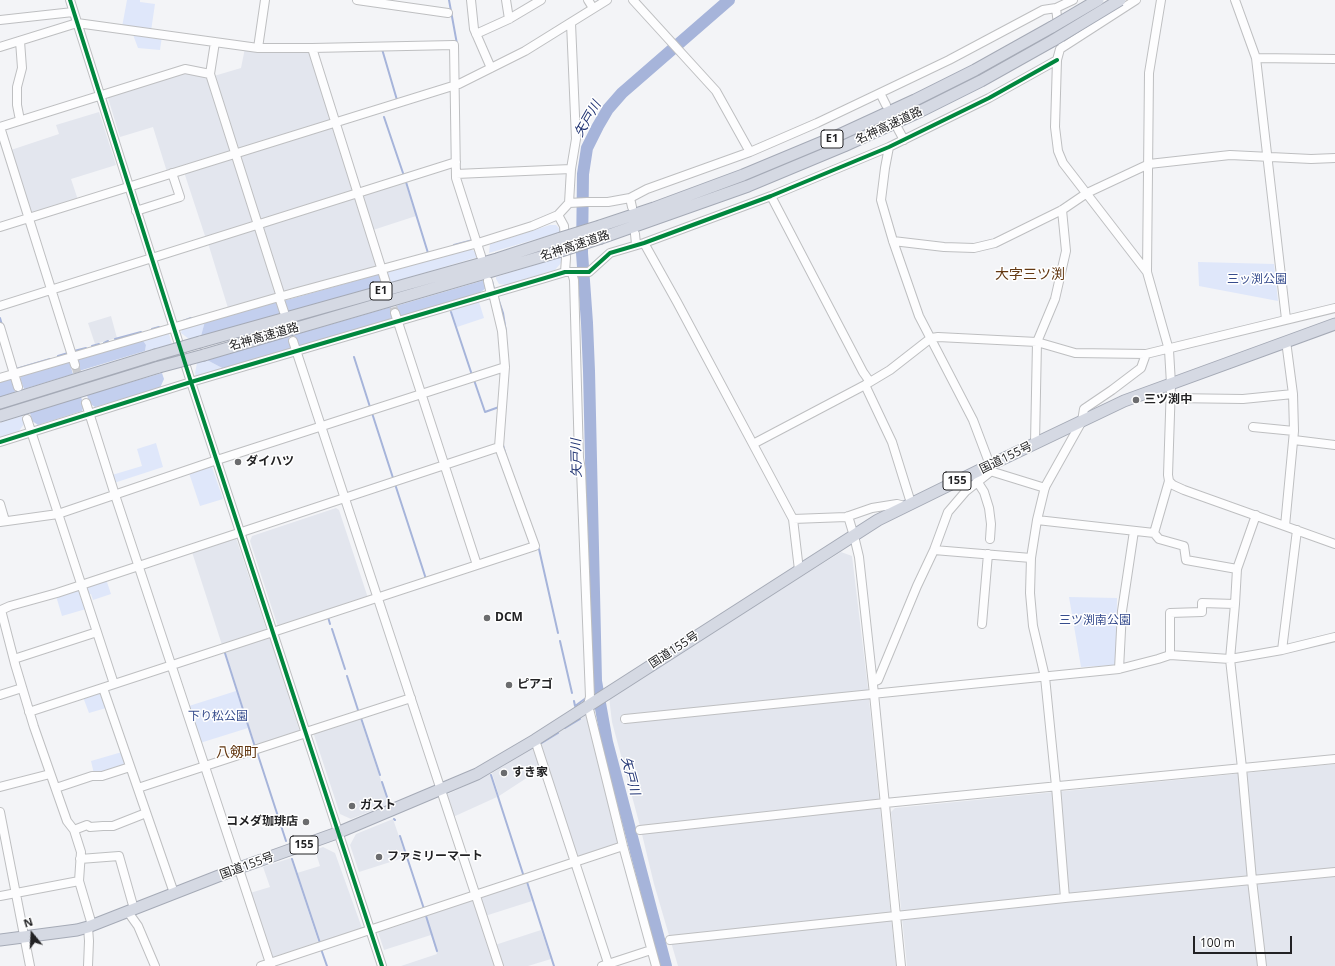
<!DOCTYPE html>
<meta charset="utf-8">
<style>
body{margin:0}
#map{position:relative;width:1335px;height:966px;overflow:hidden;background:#f3f4f7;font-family:"Open Sans",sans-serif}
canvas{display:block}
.north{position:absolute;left:12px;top:914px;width:40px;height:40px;-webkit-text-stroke:3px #fff;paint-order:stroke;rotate:342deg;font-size:11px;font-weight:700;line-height:16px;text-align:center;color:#222224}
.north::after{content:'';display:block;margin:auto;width:14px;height:18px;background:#222224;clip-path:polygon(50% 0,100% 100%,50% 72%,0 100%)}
.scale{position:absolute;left:1193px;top:936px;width:99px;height:18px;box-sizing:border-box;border:2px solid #222224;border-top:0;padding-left:5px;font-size:12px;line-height:14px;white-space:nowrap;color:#222224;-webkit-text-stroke:3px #fff;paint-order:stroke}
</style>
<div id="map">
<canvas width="1335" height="966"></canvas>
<div class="north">N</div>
<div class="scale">100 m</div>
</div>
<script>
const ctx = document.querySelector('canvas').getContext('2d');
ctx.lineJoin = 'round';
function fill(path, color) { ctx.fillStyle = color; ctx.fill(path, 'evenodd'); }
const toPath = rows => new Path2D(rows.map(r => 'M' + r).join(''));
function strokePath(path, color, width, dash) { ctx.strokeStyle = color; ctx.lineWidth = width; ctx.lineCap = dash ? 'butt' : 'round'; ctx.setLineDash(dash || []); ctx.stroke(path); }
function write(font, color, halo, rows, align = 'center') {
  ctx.font = font + ' "Open Sans","Noto Sans JP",sans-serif'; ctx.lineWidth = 3; ctx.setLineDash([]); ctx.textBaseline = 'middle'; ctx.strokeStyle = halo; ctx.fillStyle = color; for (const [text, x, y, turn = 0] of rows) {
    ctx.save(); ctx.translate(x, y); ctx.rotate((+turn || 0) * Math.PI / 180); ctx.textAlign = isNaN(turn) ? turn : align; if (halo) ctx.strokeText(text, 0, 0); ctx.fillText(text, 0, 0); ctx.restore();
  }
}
fill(toPath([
 [245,48,311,50,333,121,237,150,214,76,241,68],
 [185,71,208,76,232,152,167,172,153,127,120,137,108,98,109,95],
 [99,112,116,165,71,179,78,200,31,214,11,150,59,134,56,125],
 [334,126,355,191,259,221,238,155],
 [233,157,254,223,206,239,184,172],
 [405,181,416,216,373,230,362,194],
 [356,196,377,265,376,267,283,293,262,225],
 [255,228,276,294,228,308,208,243],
 [111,316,117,338,95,344,88,323],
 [336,508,339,510,368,598,278,627,250,541,252,536],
 [235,537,236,538,266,628,265,632,222,645,192,552],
 [841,552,852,556,868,689,896,966,678,966,654,884,640,826,612,722,609,697],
 [267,637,270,638,300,732,256,748,225,651],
 [588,714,620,845,577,858,540,744],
 [360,718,389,804,351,819,340,814,314,735,315,732],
 [535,747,542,768,499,796,492,773],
 [1335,764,1335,966,907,966,891,812,895,808],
 [490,774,497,797,453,817,446,795],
 [393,819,406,857,359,872,350,845,356,834],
 [323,847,335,853,362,928,361,931,320,943,297,873,320,866,315,850],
 [291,858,319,944,271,959,250,893,270,887,263,867],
 [526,882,532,901,485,916,479,897],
 [472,900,475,901,497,966,401,966,437,954,431,935,384,950,378,932,380,930],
 [541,930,551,959,528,966,502,966,495,945]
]), '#e3e6ee');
fill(toPath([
 [127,0,140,0,140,2,155,4,151,31,122,27],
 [132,32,162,36,160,50,138,48],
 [550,225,556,225,559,228,560,232,489,253,490,244],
 [469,249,475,251,478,257,389,283,386,272],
 [561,257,561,263,555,270,506,285,499,284,496,279,496,277],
 [1198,262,1274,264,1278,301,1199,286],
 [479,302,484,318,457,327,451,310],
 [205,321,201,336,189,339,181,333,182,329,185,327],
 [167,332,169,334,172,344,145,351,146,345,142,339],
 [207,360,224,369,196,376,195,373,197,363],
 [22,416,24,424,19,431,0,438,0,423],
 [156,443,163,467,114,483,112,475,142,466,137,449],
 [210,466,212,467,223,499,200,506,189,473],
 [106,579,111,594,93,600,91,594,87,595,84,587],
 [80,588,86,609,62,616,56,596],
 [1069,597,1117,598,1116,665,1081,667],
 [236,691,248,728,200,743,189,706],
 [101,692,106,708,89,713,83,697],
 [122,752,126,766,94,774,91,761]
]), '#dfe7fa');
fill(toPath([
 [380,274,384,285,286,312,283,301],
 [485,280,486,287,485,289,476,295,401,317,399,316,396,306],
 [278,301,282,313,201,336,205,321],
 [391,307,394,317,393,319,299,346,297,344,294,335],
 [289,336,292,346,291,349,224,369,207,360],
 [142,339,146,345,145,351,79,371,76,363,77,359],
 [67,361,70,364,73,374,24,389,20,378,22,375],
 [162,373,164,379,160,388,95,407,89,403,87,395],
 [8,378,12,381,15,392,0,397,0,381],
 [81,397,84,406,82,411,38,425,32,421,30,413]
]), '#c3cfee');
strokePath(toPath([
 [449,0,457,44],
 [382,49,397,100,396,100],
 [384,117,404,176],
 [406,182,428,253],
 [454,245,473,240],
 [492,281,494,289],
 [498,298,503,313,506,332],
 [451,312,472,375],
 [0,318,2,325],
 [183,321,191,318],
 [152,329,159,327],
 [115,339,141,332],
 [104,343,108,341],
 [92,346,99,344],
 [74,351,86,348],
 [58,356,68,353],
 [354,357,370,407],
 [16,369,50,359],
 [474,380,485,412,499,407],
 [372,413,393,478],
 [503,445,506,456],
 [395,484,426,579],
 [539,549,558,633],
 [328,617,330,624],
 [332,629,345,669],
 [560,641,572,693],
 [224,650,255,747],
 [347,676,358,710],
 [574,701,575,706,586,698],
 [361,718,380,775],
 [565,728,580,719],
 [540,744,558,733],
 [257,752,286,841],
 [491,775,524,877],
 [382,782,389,803],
 [394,819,395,820],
 [400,836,424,909],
 [292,859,320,943],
 [527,882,554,966],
 [426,916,437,951],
 [321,949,327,966]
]), '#a6b4da', 2);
strokePath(toPath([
 [666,966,607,742,596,681,589,371,587,323,582,253,583,174,587,148,598,126,608,109,622,93,729,0]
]), '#a6b4da', 12);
strokePath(toPath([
 [387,284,395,313],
 [75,365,86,403]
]), '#c9cacd', 8, [8, 4]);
const minor = toPath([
 [70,0,191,382,382,966],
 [357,0,448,13],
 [471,0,474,29,491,68],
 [506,0,509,19],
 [588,0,593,8],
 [633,0,716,91,750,152],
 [1136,0,1060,49,1057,60,1055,127,1058,151,1063,163,1147,272],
 [1235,0,1256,58,1286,319],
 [1056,8,1060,41],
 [0,20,73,12],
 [476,34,509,19,541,0],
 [20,41,22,68,17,87,17,105,20,120],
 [0,47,77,23,258,48,312,48,386,283],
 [258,48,265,0],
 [312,48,454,45,456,178,481,256],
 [1256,58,1335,59],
 [210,74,215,42],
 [880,93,886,105],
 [0,127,185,69,210,74,281,297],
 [0,127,75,365],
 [898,129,904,140],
 [456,174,571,169],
 [771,196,863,372,870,382],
 [630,198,632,207],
 [569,203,587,202,608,202,630,198,647,189,750,152,817,123,880,93,949,60,1043,10,1056,8,1073,0],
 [136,211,180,197,172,173],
 [558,215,564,226,566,258,565,272],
 [0,227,459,84,525,51,607,0],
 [635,234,636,244],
 [893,241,944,247,974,248,995,243,1062,210,1087,193,1149,164,1230,155,1311,159,1335,158],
 [644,243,677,302,793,519,799,570],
 [572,273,574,280,579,458,581,470,590,697,588,705,623,846,656,966],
 [488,281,491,294],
 [279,297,284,312],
 [0,306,456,162],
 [395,313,477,565],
 [0,327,18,387],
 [293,341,499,966],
 [1146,354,1141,368,1112,390,1084,409,1082,421,1045,487,1037,520,1031,558,1030,593,1033,626,1045,677,1056,786,1065,898,1335,872],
 [0,378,279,297,478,243,532,226,558,215,569,203,571,169,576,139,571,23],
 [865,385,892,442,911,503],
 [1170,398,1243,399,1293,394],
 [86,403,115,495,271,966],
 [27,419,114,684],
 [1253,427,1294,431],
 [1294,440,1335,445],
 [0,442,191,382,545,278,565,272,589,272,610,253,644,243,771,196,889,147,989,98,1057,60],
 [1035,443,1037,342,1055,299,1066,251,1062,210],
 [753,444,865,385,890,370,931,338,938,337,1037,342,1075,353,1146,354,1335,308],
 [990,471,1045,488],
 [977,481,984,492,989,508,991,524,990,539],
 [1169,481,1173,485,1184,490,1335,544],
 [0,504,5,521],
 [1256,515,1237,569,1235,604,1230,659,1242,768,1252,880,1262,966],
 [848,516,854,536,859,557,874,694,901,966],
 [793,519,846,517,872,508,897,504,901,505,903,508],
 [1037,520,1154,533,1159,539,1184,546,1186,560,1237,569],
 [0,522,58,514,217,460,505,367],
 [1285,526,1294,431,1293,394,1286,341],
 [1154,533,1169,481,1168,475,1171,384,1169,350,1147,272,1149,73,1161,0],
 [934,550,1031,558],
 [982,624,988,554],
 [1282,650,1297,530],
 [1170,655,1170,613,1202,612,1202,603,1235,604],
 [14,659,97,632],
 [1119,669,1122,611,1134,531],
 [873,682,878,680,917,586,934,550,948,512,966,491,990,472,990,465,973,420,919,316,893,241,881,200,885,168,889,147],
 [103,688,174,893],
 [0,695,22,688],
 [29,712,535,546,499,447,505,367,502,331,493,293],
 [625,719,1119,669,1158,659,1170,655,1230,659,1282,650,1335,637],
 [306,732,411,698],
 [535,740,609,966],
 [0,787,50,774],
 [56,788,92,776,102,776,130,767],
 [138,788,306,733],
 [0,812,30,966],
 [74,830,87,825,90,827,103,826,113,826,146,813],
 [640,830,885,803,1335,759],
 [80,859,119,856,134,909],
 [0,896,79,881],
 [128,912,138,926,155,966],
 [92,925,79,881,81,852,74,830,67,821,34,727,15,664,1,610,10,606,57,593,499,447],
 [670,940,1065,898],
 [88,966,89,941,88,927],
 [261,966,623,846],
 [602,966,651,950]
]);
const highway = toPath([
 [600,226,654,208,743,175,839,135,915,100,975,70,1052,27],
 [601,238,748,186,844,146,921,111,981,81,1054,40],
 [200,342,497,259,561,238],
 [204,355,561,251],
 [0,403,155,355],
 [0,416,159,367],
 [0,940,77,930,88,927,239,868,337,833,477,774,535,740,878,520,990,465,1124,401,1335,324]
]);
strokePath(minor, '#bebfc1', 10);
strokePath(highway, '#a5aab6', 13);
strokePath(minor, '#fdfdfe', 8);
strokePath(highway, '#d5d9e3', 11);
const highwayBridge = toPath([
 [1052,27,1098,0],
 [1054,40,1120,0],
 [561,238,600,226],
 [561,251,601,238],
 [155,355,200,342],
 [159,367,204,355]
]);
strokePath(highwayBridge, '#a5aab6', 13, []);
strokePath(highwayBridge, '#d5d9e3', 11);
strokePath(toPath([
 [70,0,191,382,382,966],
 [0,442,191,382,545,278,565,272,589,272,610,253,644,243,771,196,889,147,989,98,1057,60]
]), '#00873e', 4);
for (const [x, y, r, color] of [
 [1136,400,4,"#6b6c6e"],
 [238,462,4,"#6b6c6e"],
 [487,618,4,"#6b6c6e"],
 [509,685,4,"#6b6c6e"],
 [504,773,4,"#6b6c6e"],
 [352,806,4,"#6b6c6e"],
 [306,822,4,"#6b6c6e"],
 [379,857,4,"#6b6c6e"]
]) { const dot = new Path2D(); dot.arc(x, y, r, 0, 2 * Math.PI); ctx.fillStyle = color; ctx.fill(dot); strokePath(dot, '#fff', 1.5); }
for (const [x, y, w] of [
 [832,139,22],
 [381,291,22],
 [957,481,28],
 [304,845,28]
]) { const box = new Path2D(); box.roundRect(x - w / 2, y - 9, w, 18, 3); ctx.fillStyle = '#fff'; ctx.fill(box); strokePath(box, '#222224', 1); }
write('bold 11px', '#222224', null, [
 ["E1",832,139],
 ["E1",381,291],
 ["155",957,481],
 ["155",304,845]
]);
write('12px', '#222224', '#fff', [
 ["名神高速道路",889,126,-25],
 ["名神高速道路",575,246,-18],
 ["名神高速道路",264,337,-16],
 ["国道155号",1006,458,-26],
 ["国道155号",674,650,-33],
 ["国道155号",247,866,-20]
]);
write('12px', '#364c8d', '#fff', [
 ["三ッ渕公園",1257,280],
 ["三ツ渕南公園",1095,621],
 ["下り松公園",218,717]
]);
write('bold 12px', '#222224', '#fff', [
 ["三ツ渕中",1144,400],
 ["ダイハツ",246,462],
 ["DCM",495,618],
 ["ピアゴ",517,685],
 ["すき家",512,773],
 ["ガスト",360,806],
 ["コメダ珈琲店",298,822,"right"],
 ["ファミリーマート",387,857]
], 'left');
write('italic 13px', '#223574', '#fff', [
 ["矢戸川",588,119,-60],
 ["矢戸川",577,458,-91],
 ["矢戸川",630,776,75]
]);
write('14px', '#633812', '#fff', [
 ["大字三ツ渕",1030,275],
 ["八剱町",237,753]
]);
</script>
